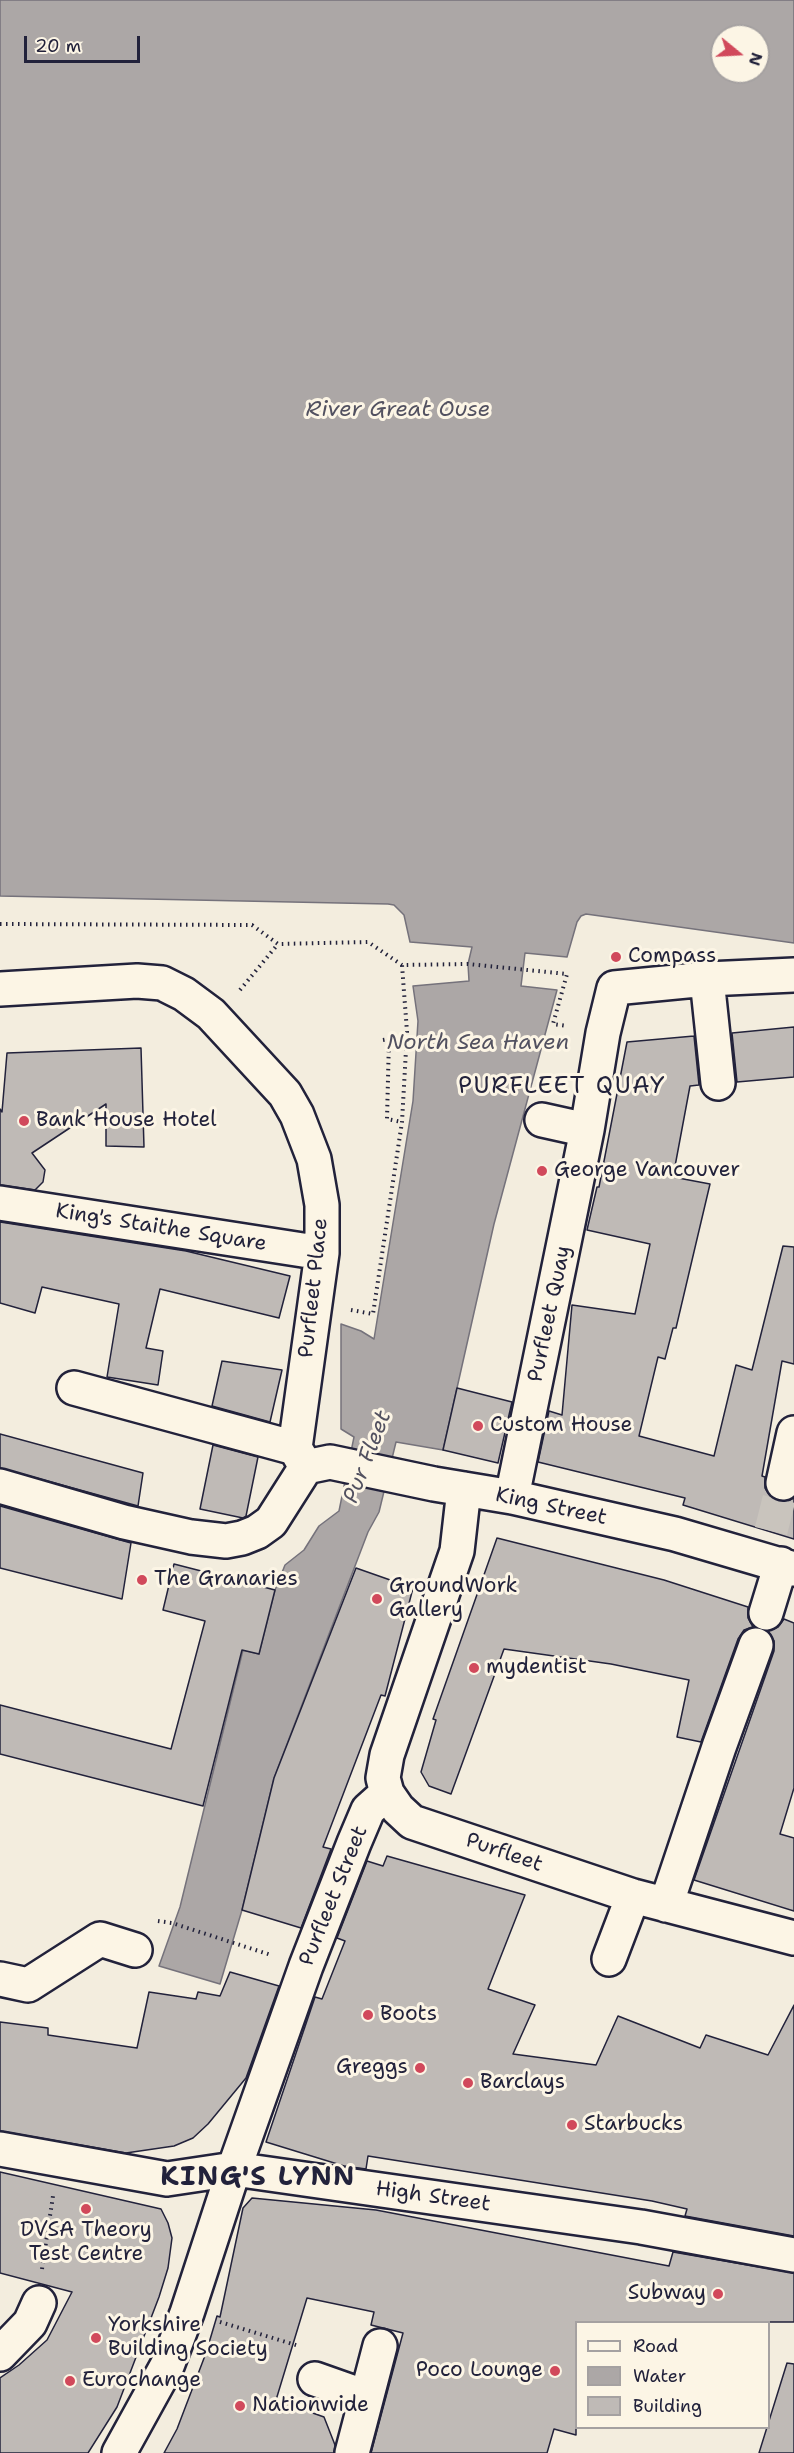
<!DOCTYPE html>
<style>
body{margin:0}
#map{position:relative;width:794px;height:2453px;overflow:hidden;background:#f3edde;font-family:"Shantell Sans",sans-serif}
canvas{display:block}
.legend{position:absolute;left:575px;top:2321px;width:195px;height:108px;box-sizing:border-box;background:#fcf5e5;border:2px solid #a5a1a1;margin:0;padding:8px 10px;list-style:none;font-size:18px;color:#22223b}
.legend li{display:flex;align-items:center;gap:12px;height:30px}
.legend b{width:30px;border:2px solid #a5a1a1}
.north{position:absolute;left:710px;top:24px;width:60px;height:60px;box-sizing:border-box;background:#fcf5e5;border:2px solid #a5a1a1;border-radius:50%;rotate:108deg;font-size:16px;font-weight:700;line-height:24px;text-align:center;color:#22223b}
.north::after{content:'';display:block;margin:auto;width:21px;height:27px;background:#d1495b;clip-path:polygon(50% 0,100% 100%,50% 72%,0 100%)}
.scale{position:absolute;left:24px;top:36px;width:116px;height:27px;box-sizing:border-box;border:3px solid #22223b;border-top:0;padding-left:8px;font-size:18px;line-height:21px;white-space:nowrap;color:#22223b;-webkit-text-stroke:4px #fcf5e5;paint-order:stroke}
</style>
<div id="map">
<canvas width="794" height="2453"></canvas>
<ul class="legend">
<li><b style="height:8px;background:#fcf5e5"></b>Road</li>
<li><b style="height:16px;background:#aca7a6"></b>Water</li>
<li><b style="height:16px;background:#bfbab6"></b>Building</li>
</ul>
<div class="north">N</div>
<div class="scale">20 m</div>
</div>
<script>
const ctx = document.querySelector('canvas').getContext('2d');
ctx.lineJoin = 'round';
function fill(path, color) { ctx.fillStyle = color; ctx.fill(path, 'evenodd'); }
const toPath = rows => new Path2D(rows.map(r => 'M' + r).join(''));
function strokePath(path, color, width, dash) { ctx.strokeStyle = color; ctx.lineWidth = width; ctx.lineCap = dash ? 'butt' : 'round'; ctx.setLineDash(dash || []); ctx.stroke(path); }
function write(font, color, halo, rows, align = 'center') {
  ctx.font = font + ' "Shantell Sans",sans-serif'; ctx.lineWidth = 6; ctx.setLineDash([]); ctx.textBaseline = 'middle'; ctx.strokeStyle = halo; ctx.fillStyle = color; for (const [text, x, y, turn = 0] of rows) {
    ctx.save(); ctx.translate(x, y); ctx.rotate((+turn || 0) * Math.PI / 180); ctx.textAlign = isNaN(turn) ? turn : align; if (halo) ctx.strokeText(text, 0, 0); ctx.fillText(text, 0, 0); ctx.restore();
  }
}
const water = toPath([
 [0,0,794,0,794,943,586,914,581,916,577,922,567,957,525,953,521,986,557,990,494,1224,443,1450,396,1442,379,1512,368,1532,274,1778,242,1910,220,1984,159,1966,180,1907,243,1650,259,1654,275,1590,285,1565,304,1550,319,1526,339,1511,354,1437,341,1429,341,1324,361,1331,374,1339,413,1101,418,1021,413,986,469,981,468,964,472,947,410,942,404,915,394,905,388,904,0,896,0,0],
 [722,36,758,36,758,72,722,72,722,36]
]);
fill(water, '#aca7a6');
strokePath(water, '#75727b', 1.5);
const building = toPath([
 [794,1027,794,1077,737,1082,732,1033,794,1027],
 [694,1036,699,1085,690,1086,673,1177,710,1184,676,1328,673,1328,665,1359,658,1357,639,1436,714,1456,736,1365,752,1370,783,1246,794,1247,794,1364,782,1361,762,1476,765,1477,765,1488,771,1497,780,1501,788,1501,794,1498,794,1539,683,1505,685,1498,538,1462,549,1411,562,1415,572,1305,635,1314,650,1244,587,1230,597,1187,599,1187,627,1042,694,1036],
 [141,1048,144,1147,106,1146,106,1104,32,1153,45,1170,43,1182,35,1190,0,1185,0,1109,2,1112,7,1053,141,1048],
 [0,1222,186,1251,290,1276,279,1318,160,1289,146,1348,163,1351,158,1385,107,1377,119,1304,42,1287,35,1313,0,1303,0,1222],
 [222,1361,282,1370,270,1422,212,1406,222,1361],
 [457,1388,512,1402,498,1463,443,1450,457,1388],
 [0,1434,143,1473,138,1506,0,1468,0,1434],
 [213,1445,258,1457,246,1516,243,1518,200,1509,213,1445],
 [0,1506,131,1543,122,1599,0,1568,0,1506],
 [497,1538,664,1580,748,1607,748,1618,753,1627,744,1630,738,1639,701,1742,677,1737,689,1680,611,1664,504,1649,451,1794,429,1786,421,1772,436,1720,433,1719,497,1538],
 [174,1564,275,1590,259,1654,242,1650,203,1806,0,1754,0,1705,171,1749,205,1621,163,1610,174,1564],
 [356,1568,413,1588,385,1696,381,1695,323,1847,331,1849,301,1928,242,1910,274,1778,356,1568],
 [784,1619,794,1623,794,1788,780,1834,794,1838,794,1911,694,1880,774,1651,774,1641,768,1631,778,1627,784,1619],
 [387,1856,525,1895,488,1989,535,2005,513,2054,596,2065,618,2016,700,2048,706,2035,768,2055,794,2005,794,2236,685,2216,687,2209,652,2201,368,2156,366,2169,344,2166,266,2142,315,1997,322,1999,345,1941,337,1938,367,1861,383,1866,387,1856],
 [230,1972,279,1986,246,2078,208,2124,193,2138,174,2146,126,2153,0,2131,0,2022,48,2028,48,2035,137,2048,149,1992,196,1999,198,1992,220,1996,230,1972],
 [0,2172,161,2209,168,2223,172,2238,168,2268,159,2297,117,2407,88,2453,0,2453,0,2378,19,2365,47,2340,72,2292,0,2273,0,2172],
 [252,2198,376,2210,669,2266,673,2252,794,2273,794,2322,576,2322,576,2435,554,2429,547,2453,371,2453,403,2333,371,2325,374,2312,307,2298,276,2400,324,2417,335,2445,334,2453,164,2453,177,2429,206,2353,217,2316,220,2317,243,2208,252,2198],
 [787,2363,794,2364,794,2453,759,2453,787,2363]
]);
fill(building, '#bfbab6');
strokePath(building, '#22223b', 1.5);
strokePath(toPath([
 [771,1531,783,1483]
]), '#c9c4bd', 33, [33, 16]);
const minor = toPath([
 [707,979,718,1083],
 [0,989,137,981,162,983,184,994,211,1014,285,1094,297,1115,314,1159,322,1205,322,1253,295,1448,306,1467],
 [542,1120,587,1130],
 [0,1203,322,1253],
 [74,1388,295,1448],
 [306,1467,330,1462,434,1484,512,1497,675,1534,794,1569],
 [783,1483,794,1433],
 [0,1486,124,1522,191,1537,226,1541,242,1538,257,1532,271,1522,306,1467],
 [464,1489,457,1551,387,1755,383,1778,387,1793,398,1809,412,1822,633,1896,794,1938],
 [512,1497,587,1130,603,1033,614,988,707,979,794,975],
 [766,1613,781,1564],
 [666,1905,719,1747,756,1645],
 [609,1959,633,1896],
 [0,1979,28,1985,100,1939,135,1950],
 [0,2149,167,2179,234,2169,641,2227,794,2255],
 [0,2354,30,2323,39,2303],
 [315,2379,366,2397],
 [119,2453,167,2366,187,2313,234,2169,306,1966,354,1843,368,1810,387,1793],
 [352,2453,380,2346]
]);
strokePath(minor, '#22223b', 38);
strokePath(toPath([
 [0,924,252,925,278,944,368,942,402,965,468,964,567,974,553,1024,567,1026],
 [240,990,278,944],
 [383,1040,389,1039,387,1119,402,1122],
 [351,1310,373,1314,402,1122,407,1032,402,965],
 [158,1921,172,1923,271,1955],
 [42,2269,53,2196],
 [220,2322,299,2346]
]), '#22223b', 4, [1.5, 4.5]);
strokePath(minor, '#fcf5e5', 33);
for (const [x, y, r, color] of [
 [616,957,6,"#d1495b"],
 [24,1121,6,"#d1495b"],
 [542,1171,6,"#d1495b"],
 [478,1426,6,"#d1495b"],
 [142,1580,6,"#d1495b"],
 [377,1599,6,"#d1495b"],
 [474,1668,6,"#d1495b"],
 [368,2015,6,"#d1495b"],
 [420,2068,6,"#d1495b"],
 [468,2083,6,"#d1495b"],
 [572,2125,6,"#d1495b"],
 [86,2209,6,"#d1495b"],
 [718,2294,6,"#d1495b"],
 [96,2338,6,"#d1495b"],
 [555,2371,6,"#d1495b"],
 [70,2381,6,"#d1495b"],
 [240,2406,6,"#d1495b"]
]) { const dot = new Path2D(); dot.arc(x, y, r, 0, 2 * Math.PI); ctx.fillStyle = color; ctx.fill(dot); strokePath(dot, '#fcf5e5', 2); }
write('21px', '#22223b', '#fcf5e5', [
 ["Compass",628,957],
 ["Bank House Hotel",36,1121],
 ["George Vancouver",554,1171],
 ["Custom House",490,1426],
 ["The Granaries",154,1580],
 ["GroundWork",389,1587],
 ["Gallery",389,1611],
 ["mydentist",486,1668],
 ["Boots",380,2015],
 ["Greggs",408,2068,"right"],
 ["Barclays",480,2083],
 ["Starbucks",584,2125],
 ["DVSA Theory",86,2231,"center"],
 ["Test Centre",86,2255,"center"],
 ["Subway",706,2294,"right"],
 ["Yorkshire",108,2326],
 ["Building Society",108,2350],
 ["Poco Lounge",543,2371,"right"],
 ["Eurochange",82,2381],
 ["Nationwide",252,2406]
], 'left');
write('21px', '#22223b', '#fcf5e5', [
 ["King's Staithe Square",161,1228,9],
 ["Purfleet Place",314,1288,-84],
 ["Purfleet Quay",550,1314,-78],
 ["King Street",551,1507,12],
 ["Purfleet",504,1853,19],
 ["Purfleet Street",334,1896,-68],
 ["High Street",433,2197,8]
]);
write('italic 22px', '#525160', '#fcf5e5', [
 ["River Great Ouse",398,410],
 ["North Sea Haven",478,1043],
 ["Pur Fleet",368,1457,-69]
]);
ctx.letterSpacing = '1.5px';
write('24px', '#22223b', '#fcf5e5', [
 ["PURFLEET QUAY",562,1087]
]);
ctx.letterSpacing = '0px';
ctx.letterSpacing = '1.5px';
write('bold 27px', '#22223b', '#fcf5e5', [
 ["KING'S LYNN",258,2178]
]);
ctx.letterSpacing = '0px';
</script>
